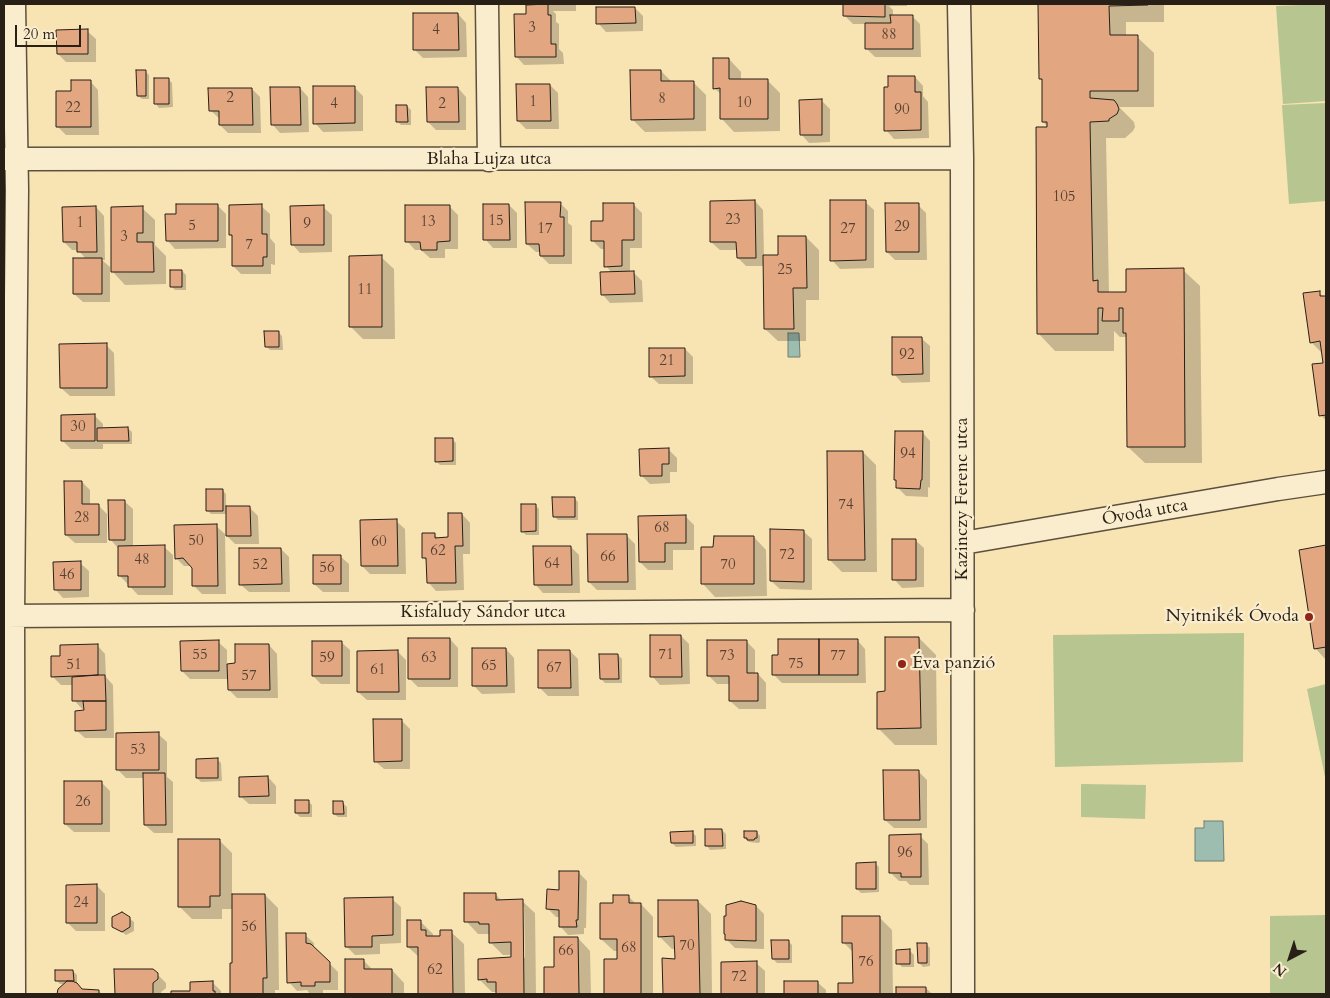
<!DOCTYPE html>
<meta charset="utf-8">
<style>
body{margin:0}
#map{position:relative;width:1330px;height:998px;overflow:hidden;background:#f8e3b2;font-family:Cardo,serif}
canvas{display:block}
.frame{position:absolute;inset:0;border:5px solid #281f17;pointer-events:none}
.north{position:absolute;left:1265px;top:933px;width:50px;height:50px;-webkit-text-stroke:4px #faedcd;paint-order:stroke;rotate:220deg;font-size:14px;font-weight:700;line-height:20px;text-align:center;color:#281f17}
.north::after{content:'';display:block;margin:auto;width:18px;height:22px;background:#281f17;clip-path:polygon(50% 0,100% 100%,50% 72%,0 100%)}
.scale{position:absolute;left:15px;top:25px;width:66px;height:22px;box-sizing:border-box;border:2px solid #281f17;border-top:0;padding-left:6px;font-size:15px;line-height:18px;white-space:nowrap;color:#281f17;-webkit-text-stroke:4px #faedcd;paint-order:stroke}
</style>
<div id="map">
<canvas width="1330" height="998"></canvas>
<div class="frame"></div>
<div class="north">N</div>
<div class="scale">20 m</div>
</div>
<script>
const ctx = document.querySelector('canvas').getContext('2d');
ctx.lineJoin = 'round';
function fill(path, color) { ctx.fillStyle = color; ctx.fill(path, 'evenodd'); }
const toPath = rows => new Path2D(rows.map(r => 'M' + r).join(''));
function strokePath(path, color, width, dash) { ctx.strokeStyle = color; ctx.lineWidth = width; ctx.lineCap = dash ? 'butt' : 'round'; ctx.setLineDash(dash || []); ctx.stroke(path); }
function write(font, color, halo, rows, align = 'center') {
  ctx.font = font + ' Cardo,serif'; ctx.lineWidth = 4.5; ctx.setLineDash([]); ctx.textBaseline = 'middle'; ctx.strokeStyle = halo; ctx.fillStyle = color; for (const [text, x, y, turn = 0] of rows) {
    ctx.save(); ctx.translate(x, y); ctx.rotate((+turn || 0) * Math.PI / 180); ctx.textAlign = isNaN(turn) ? turn : align; if (halo) ctx.strokeText(text, 0, 0); ctx.fillText(text, 0, 0); ctx.restore();
  }
}
fill(toPath([
 [1326,4,1326,101,1283,104,1276,6],
 [1326,103,1326,201,1289,204,1282,105],
 [1244,633,1243,762,1055,767,1053,635],
 [1326,684,1326,782,1307,689],
 [1081,784,1146,785,1145,819,1081,817],
 [1326,915,1326,994,1270,994,1270,916]
]), '#b7c590');
const water = toPath([
 [788,333,799,333,800,357,788,357,788,333],
 [1204,821,1223,821,1224,861,1195,861,1195,828,1204,828,1204,821]
]);
fill(water, '#9ebdb1');
strokePath(water, '#6f7e73', 1);
fill(toPath([
 [527,4,576,4,576,11,553,11,556,14,556,22,559,24,559,49,563,53,564,64,524,65,516,56,528,15],
 [844,4,907,4,907,6,889,6,893,10,893,16,912,16,920,24,921,57,875,57,867,49,866,24,853,24,844,15],
 [1040,4,1164,4,1164,22,1126,22,1126,37,1137,37,1154,53,1154,107,1119,107,1134,122,1135,127,1133,131,1125,138,1106,138,1109,293,1127,293,1183,270,1200,286,1202,463,1145,463,1128,447,1127,337,1120,337,1114,331,1114,351,1055,351,1039,334,1049,128,1043,122,1043,81,1040,79],
 [635,8,643,16,643,31,606,32,598,23],
 [458,14,466,23,467,57,423,58,414,49],
 [87,31,96,39,96,62,66,62,58,54],
 [729,59,741,72,741,80,767,80,780,93,780,131,734,132,722,119,722,95,714,88],
 [145,71,149,75,149,99,142,99,138,96],
 [661,71,672,82,693,82,706,95,706,131,645,132,632,119],
 [915,77,923,86,923,96,928,102,929,138,894,139,886,130,890,88],
 [168,79,172,83,173,107,159,108,156,104],
 [90,81,98,90,99,135,66,135,57,126,73,92],
 [550,85,558,93,559,129,526,129,518,121],
 [354,87,363,96,363,131,323,132,315,123],
 [300,88,308,97,309,132,280,133,272,124],
 [458,88,466,97,466,130,436,130,428,122],
 [252,89,260,97,261,133,228,133,220,125,220,119,210,110],
 [821,100,830,109,830,142,809,143,801,134],
 [407,106,411,110,411,125,401,125,397,121],
 [755,201,763,210,764,256,779,256,806,237,819,250,819,300,806,300,806,341,778,341,765,329,765,266,746,266,738,258,738,250,720,250,711,242],
 [865,202,874,210,874,268,840,269,832,260],
 [560,203,568,211,568,223,572,226,572,264,549,264,541,256,541,252,536,252,527,244],
 [633,204,642,213,642,248,630,248,630,273,634,273,642,281,643,302,610,303,602,294,612,273,606,266,606,249,601,249,592,240,605,222],
 [217,205,226,214,226,248,175,249,167,240,177,215],
 [509,205,517,213,517,248,493,248,485,239],
 [918,205,926,213,927,260,895,260,887,252],
 [261,206,270,214,270,238,275,244,275,265,271,264,271,274,241,274,233,266,233,237,230,235],
 [449,206,458,215,458,249,445,249,445,258,430,258,421,250,415,250,407,241],
 [96,207,104,216,105,260,102,260,110,267,110,302,83,302,74,294,86,259,78,250,72,250,64,242],
 [323,207,332,215,332,252,300,253,292,244],
 [142,208,155,220,155,245,166,256,166,284,125,285,113,272],
 [381,257,394,269,395,339,363,339,350,326],
 [182,271,186,275,186,290,175,290,171,286],
 [1319,293,1324,297,1326,297,1326,421,1321,415,1325,364,1324,355,1311,342],
 [278,332,282,336,283,350,270,350,266,346],
 [921,338,930,346,930,382,902,383,894,374],
 [106,345,114,353,115,396,70,396,61,388],
 [685,349,693,357,693,384,659,384,650,376],
 [95,416,103,424,103,429,128,428,132,432,132,444,103,444,103,449,71,449,62,440],
 [922,432,930,441,930,488,928,487,928,497,906,496,898,488],
 [452,439,456,443,456,465,440,465,436,461],
 [668,449,677,458,677,472,670,472,670,483,650,484,641,475],
 [863,452,876,465,877,572,842,572,830,560],
 [82,482,90,490,90,505,98,505,107,514,107,543,75,543,66,535],
 [222,490,226,494,226,508,250,508,258,516,259,544,235,544,227,536,227,514,211,514,207,510],
 [574,498,578,502,578,520,558,520,554,516],
 [124,501,133,509,133,547,164,547,173,555,173,595,138,595,120,576,118,548,110,539],
 [535,505,539,509,539,535,526,535,522,531],
 [462,514,470,523,470,554,463,554,464,590,436,591,428,582,428,562,423,557,434,534,439,539,449,539],
 [686,517,694,525,694,550,673,550,673,570,648,570,640,562],
 [396,521,405,529,406,574,370,574,362,566],
 [216,526,225,534,226,594,202,594,194,586,192,566,184,566,176,558],
 [803,531,812,539,812,590,780,589,771,581],
 [627,536,635,544,636,590,597,590,589,582],
 [754,537,766,550,767,596,715,597,703,584,715,549],
 [915,540,924,548,924,587,902,588,894,579],
 [571,547,579,555,580,593,543,593,535,584],
 [1326,547,1326,660,1315,648,1300,551],
 [281,549,289,557,290,592,249,592,240,584],
 [340,556,349,564,349,592,323,592,314,584],
 [80,563,89,571,89,597,63,598,55,589],
 [681,636,689,644,690,684,660,685,652,676],
 [919,638,936,655,937,745,895,745,878,728,886,693],
 [450,639,458,648,458,687,418,687,409,678],
 [857,640,865,649,866,683,782,683,774,675],
 [746,641,755,650,755,674,758,674,766,683,766,709,739,709,730,701,730,684,717,684,708,675],
 [218,642,227,650,227,665,237,665,269,645,277,654,278,698,237,698,229,690,229,679,190,679,182,671],
 [341,642,350,650,350,684,321,684,313,676],
 [97,645,105,654,106,677,113,685,114,738,85,738,76,730,85,709,82,709,74,700,73,685,61,685,53,677,61,657],
 [506,649,514,658,515,693,482,694,473,685],
 [570,651,578,659,579,696,548,696,540,688],
 [398,652,406,660,406,700,367,700,358,692],
 [618,655,622,659,622,683,605,683,601,679],
 [401,720,410,729,410,769,384,769,375,761],
 [158,734,167,742,167,777,173,782,173,833,154,833,145,825,145,778,126,778,118,770],
 [218,760,221,763,222,781,201,782,197,778],
 [918,771,927,780,927,828,894,828,885,820],
 [268,777,276,786,276,804,249,804,240,796],
 [101,782,110,791,110,832,74,832,65,824],
 [308,801,312,805,312,817,300,817,296,813],
 [343,803,347,807,347,817,338,817,334,814],
 [722,830,726,834,726,849,710,850,707,846],
 [692,832,696,836,696,846,676,847,672,843],
 [757,832,760,836,760,842,758,843,749,842,745,838],
 [920,836,928,844,929,885,910,885,906,881,899,881,890,872],
 [219,840,232,853,232,895,265,895,278,908,279,990,275,990,275,994,231,994,231,964,234,964,233,909,222,909,222,919,192,919,180,907],
 [875,863,879,867,879,892,861,893,857,889],
 [578,872,587,881,586,928,584,928,584,934,568,935,560,926,560,917,556,917,548,909,560,891],
 [96,885,105,894,105,931,76,931,67,922],
 [495,894,502,901,522,901,535,913,536,994,497,994,497,992,492,992,479,979,512,959,512,955,503,955,490,942,490,934,478,934,466,921],
 [522,907,524,907,525,958,522,956],
 [629,897,636,904,641,904,653,917,653,994,606,994,606,960,618,960,618,951,614,951,601,939,614,904],
 [392,899,401,907,401,943,380,944,380,954,355,955,346,946],
 [698,901,711,914,712,994,664,994,664,960,676,960,676,949,672,949,659,936],
 [756,906,764,914,764,949,735,948,727,940],
 [879,917,892,930,893,994,839,994,839,985,854,985,854,953,844,943],
 [129,918,134,922,134,931,126,935,114,926],
 [420,921,433,934,433,937,442,937,451,932,464,944,465,994,419,994,419,957,408,947],
 [305,935,314,943,314,948,338,972,338,990,323,990,323,994,310,994,307,990,297,991,289,982],
 [578,938,590,951,591,994,546,994,546,968,555,968],
 [788,941,792,945,792,963,777,963,773,959],
 [926,944,930,948,930,966,923,967,919,963],
 [910,951,914,955,914,967,902,967,898,963],
 [363,960,373,970,392,970,404,983,404,994,347,994,346,961],
 [722,963,756,963,765,971,765,994,722,994],
 [73,971,77,975,77,985,83,991,98,991,102,994,59,994,59,989,66,984,60,984,56,980],
 [116,971,157,974,166,983,166,988,161,992,161,994,116,994],
 [785,982,817,982,826,990,826,994,785,994],
 [213,983,221,991,221,994,172,994,172,992,192,993],
 [898,988,926,988,932,994,898,994]
]), '#0003');
const building = toPath([
 [548,4,548,15,551,15,551,44,556,44,556,57,515,57,514,14,526,14,526,5,548,4],
 [843,4,885,4,885,17,843,16,843,4],
 [1038,4,1148,4,1148,5,1109,6,1110,35,1138,35,1138,91,1090,91,1090,98,1114,100,1117,104,1119,109,1117,114,1109,119,1109,121,1090,122,1093,281,1098,280,1098,292,1126,292,1126,269,1184,268,1185,447,1127,447,1126,333,1123,333,1123,308,1119,308,1119,321,1102,321,1103,308,1098,308,1098,334,1037,334,1036,127,1047,127,1047,122,1042,122,1042,79,1039,79,1038,4],
 [596,7,635,7,636,23,596,24,596,7],
 [413,13,458,13,459,50,413,50,413,13],
 [890,15,913,15,913,49,865,49,865,23,891,23,890,15],
 [88,29,88,54,57,54,56,30,88,29],
 [713,58,729,58,729,79,768,79,768,119,720,119,720,88,713,89,713,58],
 [136,70,146,70,146,96,137,96,136,70],
 [630,70,661,70,661,81,694,81,694,119,631,120,630,70],
 [888,76,915,76,915,92,921,92,921,130,884,131,884,87,888,87,888,76],
 [154,78,169,78,169,104,154,104,154,78],
 [71,80,91,80,91,127,56,127,56,91,71,91,71,80],
 [516,84,550,84,551,121,517,121,516,84],
 [313,86,355,86,355,123,313,124,313,86],
 [270,87,300,87,301,125,271,125,270,87],
 [426,87,458,87,459,122,427,122,426,87],
 [208,88,252,88,253,125,219,125,219,111,209,111,208,88],
 [822,99,822,135,800,135,799,100,822,99],
 [396,105,407,105,408,122,396,122,396,105],
 [755,200,756,258,737,258,736,242,710,242,710,201,755,200],
 [830,200,866,200,866,260,830,261,830,200],
 [525,202,561,202,560,217,564,217,564,256,540,256,539,244,526,244,525,202],
 [603,203,634,203,634,240,622,240,622,266,604,267,604,241,591,241,591,221,603,221,603,203],
 [885,203,919,203,919,252,886,252,885,203],
 [176,204,218,204,218,241,166,241,165,214,176,214,176,204],
 [262,204,262,234,267,234,267,257,263,257,263,266,232,266,232,235,229,235,229,205,262,204],
 [483,204,509,204,510,240,483,240,483,204],
 [324,205,324,245,291,245,290,206,324,205],
 [405,205,450,205,450,241,437,242,437,250,421,250,420,242,405,242,405,205],
 [96,206,97,252,77,252,77,242,63,242,62,207,96,206],
 [143,206,143,233,137,233,137,242,153,242,154,272,111,272,111,207,143,206],
 [778,236,806,236,807,288,793,288,794,329,764,329,763,255,778,255,778,236],
 [382,255,382,327,349,327,349,256,382,255],
 [73,258,102,258,102,294,73,294,73,258],
 [170,270,182,270,182,287,170,287,170,270],
 [634,271,635,294,601,295,600,272,634,271],
 [1320,291,1320,296,1326,296,1326,415,1319,416,1312,364,1323,363,1320,341,1310,343,1303,293,1320,291],
 [264,331,279,331,279,347,265,347,264,331],
 [892,337,922,337,923,374,892,375,892,337],
 [107,343,107,388,60,388,59,344,107,343],
 [649,348,685,348,685,376,649,377,649,348],
 [95,414,95,441,61,441,61,415,95,414],
 [128,427,129,441,97,441,97,428,128,427],
 [895,431,923,431,922,480,921,480,920,489,896,488,896,480,894,480,895,431],
 [435,438,453,438,453,461,435,462,435,438],
 [669,448,669,464,662,464,662,476,640,476,639,449,669,448],
 [827,451,863,451,865,560,828,560,827,451],
 [64,481,82,481,82,504,99,504,99,535,65,535,64,481],
 [206,489,223,489,223,511,206,511,206,489],
 [552,497,575,497,575,517,553,517,552,497],
 [108,500,125,500,125,540,109,540,108,500],
 [521,504,536,504,536,531,521,532,521,504],
 [226,506,250,506,251,536,226,536,226,506],
 [448,513,462,513,463,546,455,546,456,583,427,583,426,558,422,558,422,533,435,533,435,538,448,537,448,513],
 [686,515,686,543,665,543,665,562,639,562,638,516,686,515],
 [397,519,398,566,361,566,360,520,397,519],
 [217,524,218,586,192,586,192,568,183,558,175,559,174,525,217,524],
 [770,529,804,530,804,582,770,581,770,529],
 [587,534,627,534,628,582,588,582,587,534],
 [714,536,754,536,754,584,701,584,701,547,713,547,714,536],
 [892,539,916,539,916,580,892,580,892,539],
 [165,545,165,587,128,587,128,576,118,576,118,546,165,545],
 [1326,545,1326,647,1314,649,1299,550,1326,545],
 [533,546,571,546,572,585,534,585,533,546],
 [239,548,281,548,282,584,239,585,239,548],
 [313,555,341,555,341,584,313,584,313,555],
 [81,561,81,590,54,590,53,562,81,561],
 [650,635,681,635,682,677,650,677,650,635],
 [885,637,919,637,921,728,877,729,877,692,885,691,885,637],
 [408,638,450,638,450,679,408,679,408,638],
 [778,639,819,639,819,675,772,675,772,655,778,655,778,639],
 [819,639,858,639,858,675,819,675,819,639],
 [219,640,219,671,181,671,180,641,219,640],
 [707,640,747,640,747,673,758,673,758,701,729,701,729,676,707,676,707,640],
 [312,641,342,641,342,676,312,676,312,641],
 [98,644,98,675,51,677,51,656,60,656,60,645,98,644],
 [235,644,269,644,270,690,228,690,227,664,235,663,235,644],
 [472,648,506,648,507,686,472,686,472,648],
 [398,650,399,692,357,692,357,651,398,650],
 [538,650,570,650,571,688,538,688,538,650],
 [599,654,618,654,619,679,600,679,599,654],
 [98,675,105,675,106,701,72,701,72,677,98,675],
 [83,701,106,701,106,730,75,731,75,711,84,710,83,701],
 [373,719,402,719,402,761,374,762,373,719],
 [159,732,159,770,116,770,116,733,159,732],
 [218,758,218,778,196,778,196,759,218,758],
 [883,770,919,770,920,820,884,820,883,770],
 [143,773,165,773,166,825,144,825,143,773],
 [268,776,269,796,239,797,239,777,268,776],
 [64,781,102,781,102,824,64,824,64,781],
 [295,800,309,800,309,813,295,813,295,800],
 [333,801,343,801,344,814,333,814,333,801],
 [705,829,722,829,723,846,705,846,705,829],
 [693,831,693,843,671,843,670,832,693,831],
 [744,831,757,831,757,838,755,838,754,840,747,840,747,838,744,838,744,831],
 [921,834,921,877,901,877,901,873,889,873,889,835,921,834],
 [178,839,220,839,220,896,210,896,210,907,178,907,178,839],
 [876,862,876,889,856,889,856,863,876,862],
 [559,871,579,871,578,920,576,920,577,927,559,927,559,910,546,909,547,889,559,890,559,871],
 [97,884,97,923,66,923,66,885,97,884],
 [464,893,496,893,496,900,523,899,524,994,496,994,496,982,487,982,487,979,478,980,478,959,511,957,511,942,489,943,489,924,479,924,479,922,464,922,464,893],
 [232,894,265,894,267,978,263,978,263,994,230,994,230,963,232,963,232,894],
 [613,895,629,895,629,903,641,903,641,994,604,994,604,959,617,959,617,939,600,939,600,903,613,903,613,895],
 [393,897,393,935,372,936,372,947,345,947,344,898,393,897],
 [658,900,698,900,700,994,663,994,662,958,675,959,674,936,658,937,658,900],
 [741,901,756,905,756,941,725,940,725,934,724,934,724,916,726,916,726,905,741,901],
 [122,912,130,917,130,927,122,932,112,927,112,917,122,912],
 [842,916,880,916,880,994,838,994,838,983,853,983,852,943,842,943,842,916],
 [407,920,421,920,421,930,426,930,426,936,440,936,440,930,452,930,453,994,418,994,418,947,407,947,407,920],
 [286,933,306,933,306,943,311,944,330,962,330,982,315,982,315,986,301,986,301,982,287,983,286,933],
 [554,937,578,937,579,994,544,994,544,967,554,967,554,937],
 [771,940,789,940,789,959,772,959,771,940],
 [917,943,927,943,927,963,918,963,917,943],
 [910,949,910,964,896,964,896,950,910,949],
 [345,959,364,959,364,969,392,969,392,994,345,994,345,959],
 [757,961,757,994,721,994,721,962,757,961],
 [114,969,153,969,158,973,158,979,153,983,153,994,115,994,114,969],
 [55,970,73,970,74,981,55,981,55,970],
 [67,981,72,981,77,983,82,989,99,990,99,994,57,994,58,989,67,981],
 [213,981,213,991,215,991,215,994,171,994,171,991,190,991,190,982,213,981],
 [784,981,818,981,818,994,784,994,784,981],
 [896,987,926,987,926,994,896,994,896,987]
]);
fill(building, '#e2a781');
strokePath(building, '#281f17', 1);
const minor = toPath([
 [487,4,489,160],
 [959,4,962,158,963,994],
 [4,159,962,158],
 [963,543,1278,489,1326,482],
 [4,616,963,610],
 [14,994,13,616,17,190,14,4]
]);
strokePath(minor, '#5c503e', 25);
strokePath(minor, '#faedcd', 22);
for (const [x, y, r, color] of [
 [1309,617,5,"#8f2418"],
 [902,664,5,"#8f2418"]
]) { const dot = new Path2D(); dot.arc(x, y, r, 0, 2 * Math.PI); ctx.fillStyle = color; ctx.fill(dot); strokePath(dot, '#faedcd', 2); }
write('15px', '#564132', null, [
 ["3",532,29],
 ["4",436,31],
 ["88",889,36],
 ["2",230,99],
 ["8",662,100],
 ["1",533,103],
 ["10",744,104],
 ["4",334,105],
 ["2",442,105],
 ["22",73,109],
 ["90",902,111],
 ["105",1064,198],
 ["23",733,221],
 ["15",496,222],
 ["13",428,223],
 ["1",80,224],
 ["9",307,225],
 ["5",192,227],
 ["29",902,228],
 ["17",545,230],
 ["27",848,230],
 ["3",124,238],
 ["7",249,246],
 ["25",785,271],
 ["11",365,291],
 ["92",907,356],
 ["21",667,362],
 ["30",78,428],
 ["94",908,455],
 ["74",846,506],
 ["28",82,519],
 ["68",662,529],
 ["50",196,542],
 ["60",379,543],
 ["62",438,552],
 ["72",787,556],
 ["66",608,558],
 ["48",142,561],
 ["64",552,565],
 ["52",260,566],
 ["70",728,566],
 ["56",327,569],
 ["46",67,576],
 ["55",200,656],
 ["71",666,656],
 ["73",727,657],
 ["77",838,657],
 ["59",327,659],
 ["63",429,659],
 ["75",796,665],
 ["51",74,666],
 ["65",489,667],
 ["67",554,669],
 ["61",378,671],
 ["57",249,677],
 ["53",138,751],
 ["26",83,803],
 ["96",905,854],
 ["24",81,904],
 ["56",249,928],
 ["70",687,947],
 ["68",629,949],
 ["66",566,952],
 ["76",866,963],
 ["62",435,971],
 ["72",739,978]
]);
write('18px', '#281f17', '#faedcd', [
 ["Blaha Lujza utca",489,160],
 ["Kazinczy Ferenc utca",963,499,-90],
 ["Óvoda utca",1145,513,-10],
 ["Kisfaludy Sándor utca",483,613]
]);
write('18px', '#281f17', '#faedcd', [
 ["Nyitnikék Óvoda",1299,617],
 ["Éva panzió",912,664,"left"]
], 'right');
</script>
